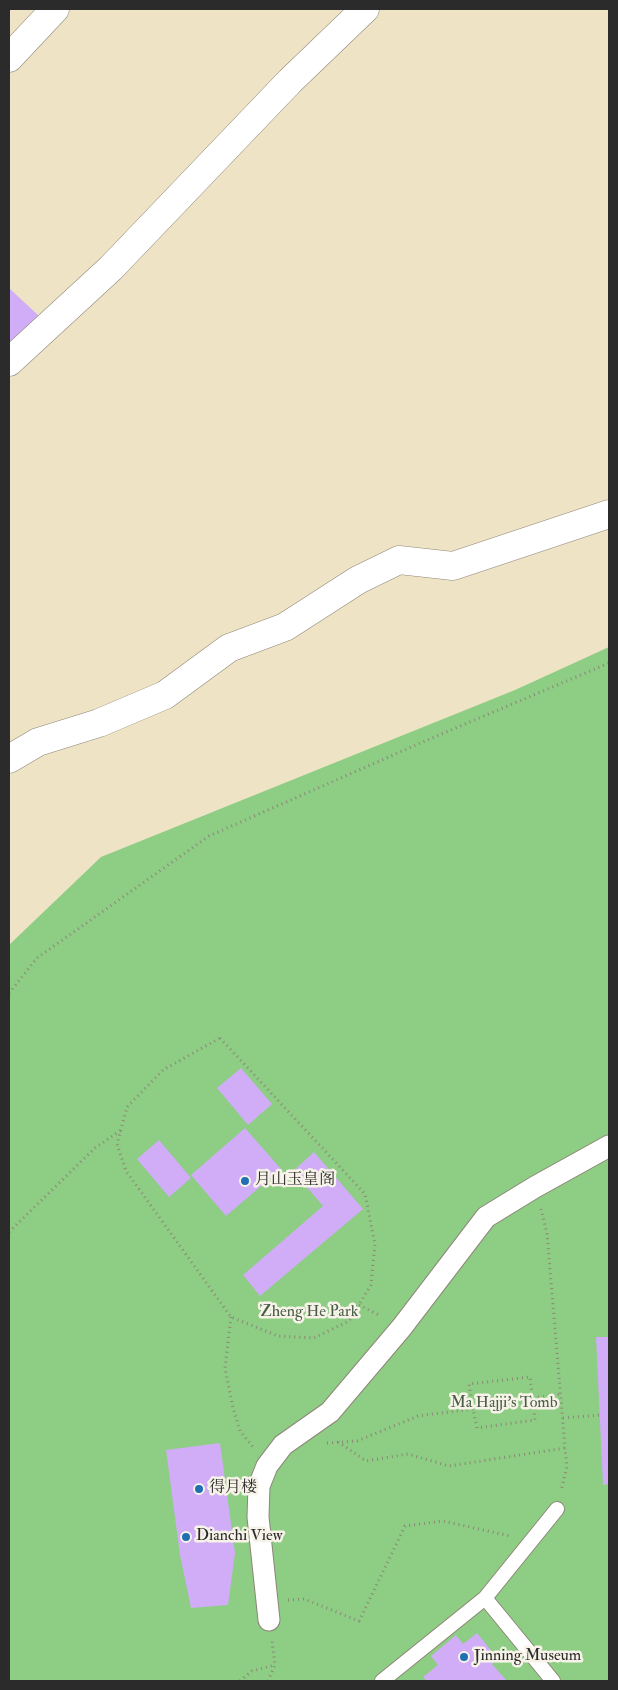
<!DOCTYPE html>
<meta charset="utf-8">
<style>
body{margin:0}
#map{position:relative;width:618px;height:1690px;overflow:hidden;background:#efe3c5;font-family:"IM FELL Double Pica",serif}
canvas{display:block}
.frame{position:absolute;inset:0;border:10px solid #2b2b2b;pointer-events:none}
</style>
<div id="map">
<canvas width="618" height="1690"></canvas>
<div class="frame"></div>
</div>
<script>
const ctx = document.querySelector('canvas').getContext('2d');
ctx.lineJoin = 'round';
function fill(path, color) { ctx.fillStyle = color; ctx.fill(path, 'evenodd'); }
const toPath = rows => new Path2D(rows.map(r => 'M' + r).join(''));
function strokePath(path, color, width, dash) { ctx.strokeStyle = color; ctx.lineWidth = width; ctx.lineCap = dash ? 'butt' : 'round'; ctx.setLineDash(dash || []); ctx.stroke(path); }
function write(font, color, halo, rows, align = 'center') {
  ctx.font = font + ' "IM FELL Double Pica","Noto Serif SC",serif'; ctx.lineWidth = 5; ctx.setLineDash([]); ctx.textBaseline = 'middle'; ctx.strokeStyle = halo; ctx.fillStyle = color; for (const [text, x, y, turn = 0] of rows) {
    ctx.save(); ctx.translate(x, y); ctx.rotate((+turn || 0) * Math.PI / 180); ctx.textAlign = isNaN(turn) ? turn : align; if (halo) ctx.strokeText(text, 0, 0); ctx.fillText(text, 0, 0); ctx.restore();
  }
}
fill(toPath([
 [609,647,609,1681,9,1681,9,945,101,857,515,690]
]), '#8dcd84');
fill(toPath([
 [9,288,39,316,9,350],
 [241,1068,272,1104,248,1125,217,1088],
 [245,1128,281,1169,226,1216,191,1175],
 [159,1140,191,1178,169,1197,137,1159],
 [314,1152,363,1209,260,1296,243,1275,323,1206,293,1171],
 [596,1337,609,1337,609,1484,603,1485],
 [220,1443,235,1553,228,1605,191,1608,180,1555,166,1450],
 [477,1633,498,1659,492,1664,507,1681,427,1681,423,1677,438,1665,431,1656,456,1635,463,1644]
]), '#d0adf6');
const service = toPath([
 [485,1598,557,1509],
 [382,1681,485,1598,553,1681]
]);
const pedestrian = toPath([
 [269,1620,258,1517,259,1486,267,1466,283,1445,330,1412,402,1327,486,1217,535,1187,609,1146]
]);
const minor = toPath([
 [9,362,111,268,290,81,365,9],
 [9,759,38,742,99,723,165,695,229,648,285,627,358,580,399,560,453,566,609,514]
]);
const secondary = toPath([
 [9,58,55,9]
]);
strokePath(service, '#8d8778', 16);
strokePath(pedestrian, '#8d8778', 23);
strokePath(minor, '#8d8778', 29);
strokePath(secondary, '#8d8778', 29);
strokePath(toPath([
 [9,993,37,958,209,836,425,741,609,663],
 [220,1038,365,1194,375,1244,371,1285,349,1321,314,1338,278,1336,231,1317,126,1171,117,1144,127,1107,163,1070,220,1038],
 [541,1209,547,1233,565,1448,567,1466,561,1491],
 [9,1232,95,1148,121,1130],
 [359,1305,381,1316],
 [231,1317,225,1368,233,1408,240,1431,253,1447],
 [533,1398,561,1394],
 [563,1418,600,1415],
 [338,1442,366,1461,408,1454,449,1466,565,1448],
 [327,1443,357,1441,418,1416,473,1409,469,1384,530,1377,535,1420,477,1428,473,1409],
 [288,1600,304,1599,359,1621,405,1526,443,1521,510,1536],
 [240,1681,252,1671,275,1665],
 [268,1681,275,1665,272,1641]
]), '#8d8778', 3, [1, 4]);
strokePath(service, '#fff', 14);
strokePath(pedestrian, '#fff', 21);
strokePath(minor, '#fff', 28);
strokePath(secondary, '#fff', 28);
for (const [x, y, r, color] of [
 [245,1181,5,"#1f6fb2"],
 [199,1489,5,"#1f6fb2"],
 [186,1537,5,"#1f6fb2"],
 [464,1657,5,"#1f6fb2"]
]) { const dot = new Path2D(); dot.arc(x, y, r, 0, 2 * Math.PI); ctx.fillStyle = color; ctx.fill(dot); strokePath(dot, '#f7f3e8', 2); }
write('16px', '#2b2b2b', '#f7f3e8', [
 ["月山玉皇阁",255,1181],
 ["得月楼",209,1489],
 ["Dianchi View",196,1537],
 ["Jinning Museum",474,1657]
], 'left');
write('16px', '#485c46', '#f7f3e8', [
 ["Zheng He Park",309,1313],
 ["Ma Hajji's Tomb",504,1404]
]);
</script>
